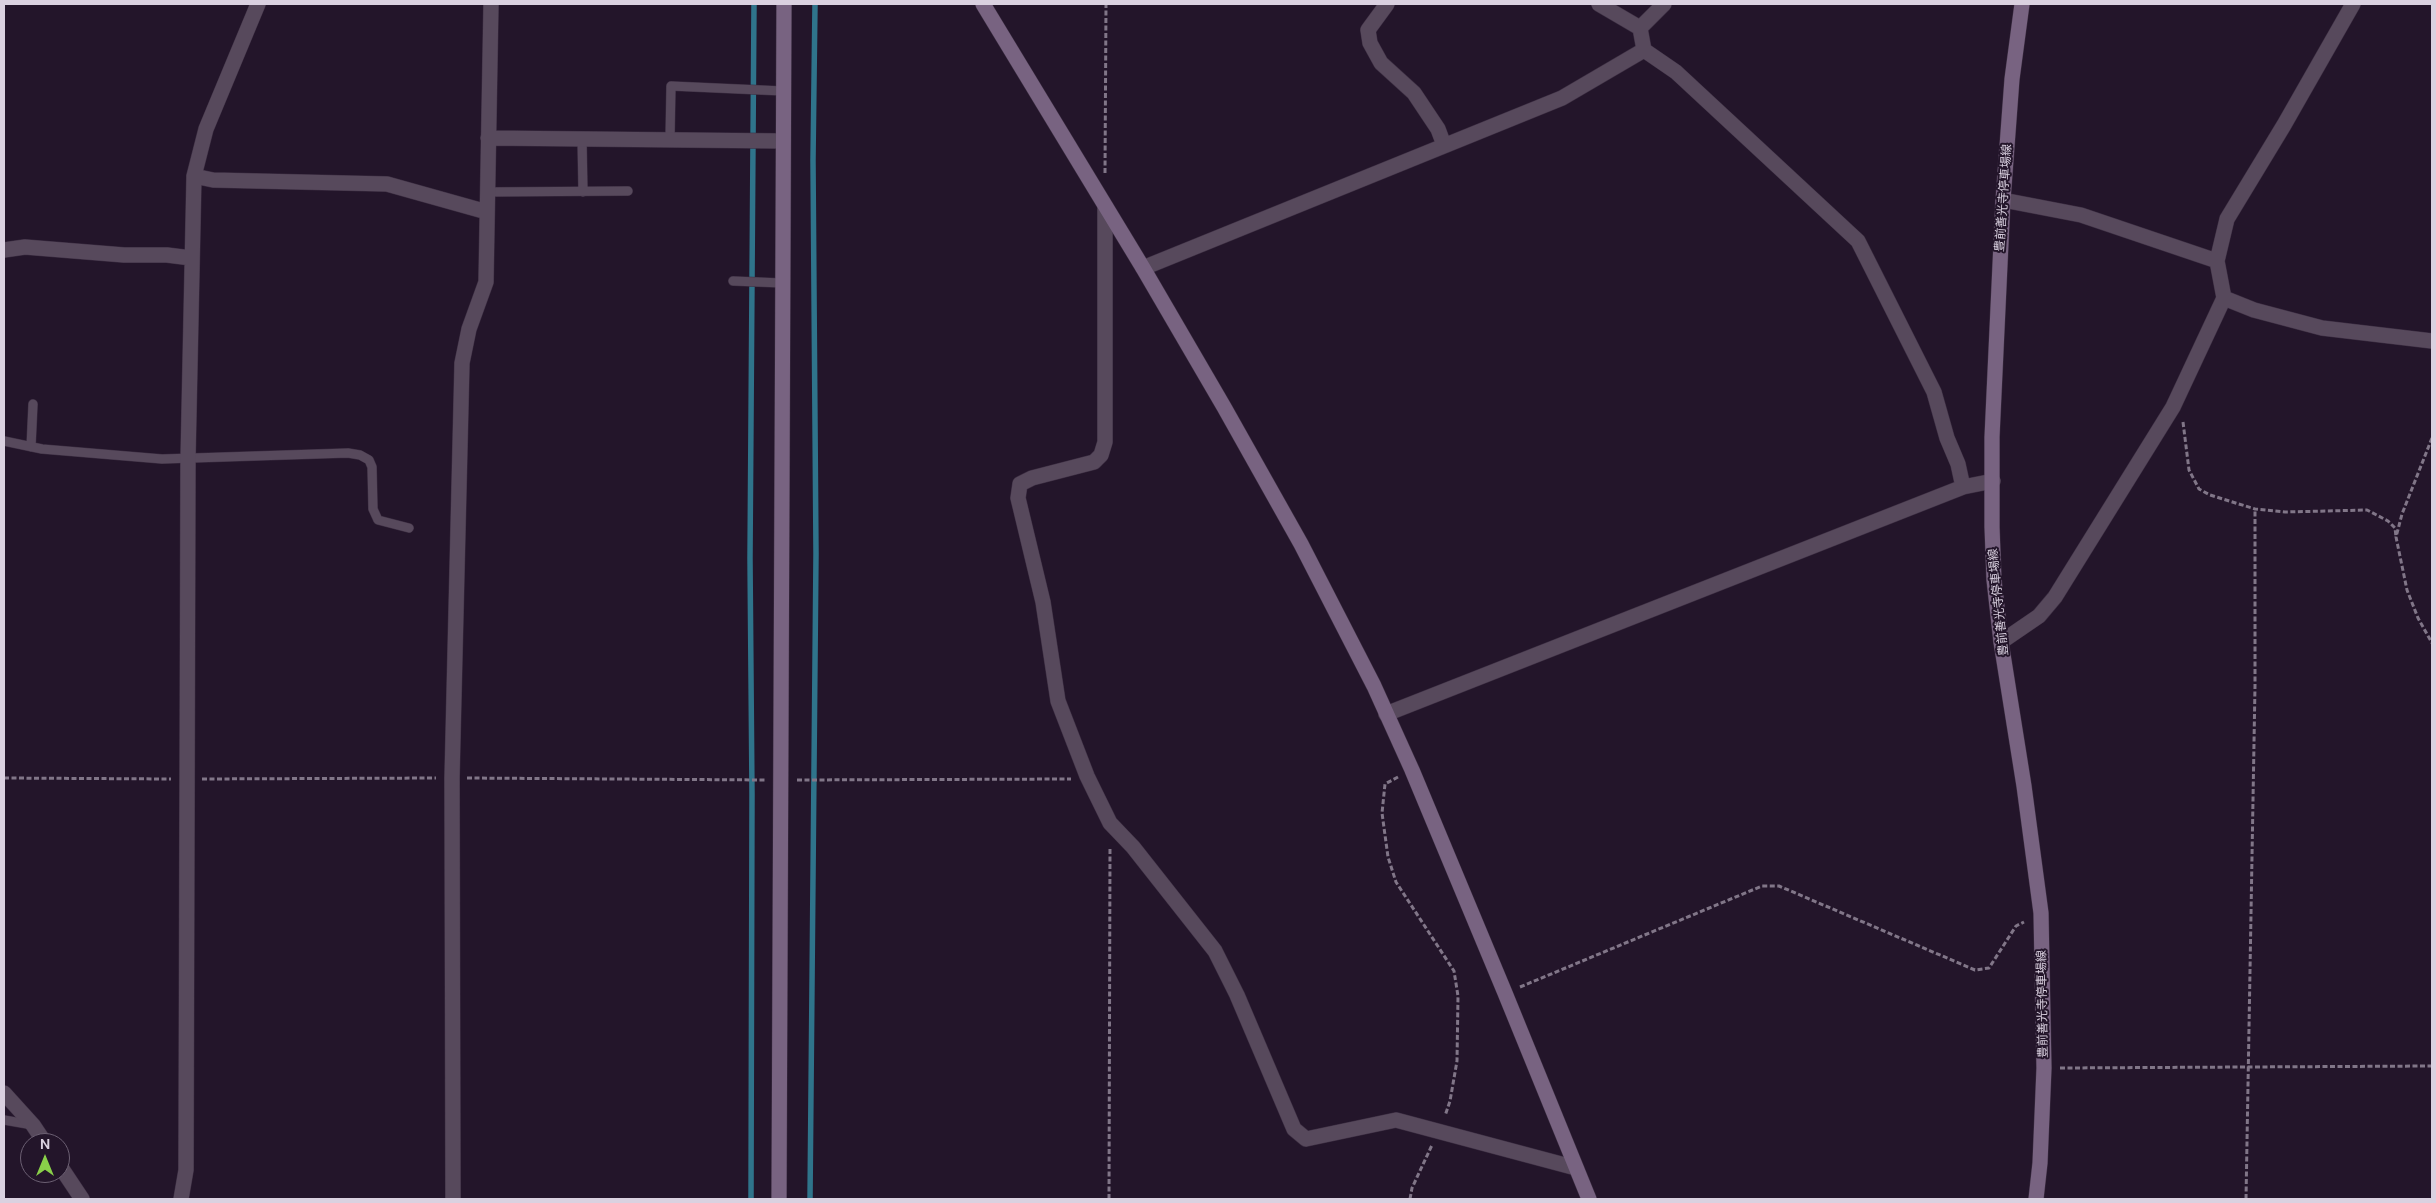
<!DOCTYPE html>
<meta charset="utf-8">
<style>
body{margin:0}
#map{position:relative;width:2436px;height:1203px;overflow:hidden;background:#23152a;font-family:"DM Sans",sans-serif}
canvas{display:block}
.frame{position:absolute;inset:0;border:5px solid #dad1e0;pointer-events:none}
.north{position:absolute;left:20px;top:1133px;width:50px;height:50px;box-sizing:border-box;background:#23152a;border:1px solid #6c6073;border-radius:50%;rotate:0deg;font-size:14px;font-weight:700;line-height:20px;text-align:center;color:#dad1e0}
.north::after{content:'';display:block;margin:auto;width:18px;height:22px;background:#89cf49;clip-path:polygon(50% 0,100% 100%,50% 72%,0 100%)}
</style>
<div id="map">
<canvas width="2436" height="1203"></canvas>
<div class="frame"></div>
<div class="north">N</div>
</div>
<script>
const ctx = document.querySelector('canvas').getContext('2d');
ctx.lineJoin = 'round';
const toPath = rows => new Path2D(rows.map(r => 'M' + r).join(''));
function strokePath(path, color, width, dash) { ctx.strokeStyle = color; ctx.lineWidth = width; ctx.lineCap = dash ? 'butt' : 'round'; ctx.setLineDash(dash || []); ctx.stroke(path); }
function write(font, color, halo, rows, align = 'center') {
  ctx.font = font + ' "DM Sans","Noto Sans JP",sans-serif'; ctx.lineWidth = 4; ctx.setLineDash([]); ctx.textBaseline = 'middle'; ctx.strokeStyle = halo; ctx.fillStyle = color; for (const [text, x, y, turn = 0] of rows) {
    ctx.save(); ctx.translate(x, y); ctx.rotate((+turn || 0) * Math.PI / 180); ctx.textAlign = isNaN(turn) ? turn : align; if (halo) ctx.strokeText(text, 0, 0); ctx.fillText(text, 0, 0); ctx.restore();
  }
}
strokePath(toPath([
 [751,1199,752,794,750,558,754,4],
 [810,1199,816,554,813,160,815,4]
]), '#2f748b', 5.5);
const lane = toPath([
 [670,138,671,86,783,91],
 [582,139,583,192],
 [488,192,628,191],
 [733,281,782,283],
 [4,441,42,449,162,459,348,453,360,455,369,460,372,467,373,509,378,520,409,528],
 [31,447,33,404],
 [4,1120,33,1125]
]);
const street = toPath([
 [1387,4,1368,30,1370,43,1381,63,1414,93,1438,129,1444,145],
 [1599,4,1640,28],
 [1640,28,1644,50,1676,72,1858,241,1934,392,1947,438,1958,464,1963,487],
 [1640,28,1664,4],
 [488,138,783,141],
 [194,176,213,180,387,184,487,212],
 [2003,200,2081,215,2217,261],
 [1105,206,1105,442,1101,455,1094,462,1032,478,1020,484,1018,498,1043,602,1058,701,1087,776,1110,823,1133,847,1215,951,1237,995,1294,1129,1306,1139,1396,1120,1576,1168],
 [4,250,25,247,124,255,167,255,191,258],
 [1143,268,1562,98,1644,50],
 [2224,298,2254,310,2322,328,2432,341],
 [2001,642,2039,616,2055,597,2173,407,2224,298,2217,261,2227,219,2284,125,2353,4],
 [1386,714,1963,487,1993,481],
 [4,1093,33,1125,45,1143],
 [60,1166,82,1199],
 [181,1199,186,1170,188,459,194,176,206,129,258,4],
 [453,1199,452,778,462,363,469,329,486,282,491,4]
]);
const secondary = toPath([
 [983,4,1143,268,1224,407,1301,544,1374,686,1412,770,1505,993,1589,1199],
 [2022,4,2012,79,2003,200,1992,437,1992,527,1994,580,2001,642,2024,786,2041,913,2044,1068,2040,1163,2036,1199],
 [779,1199,784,4]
]);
strokePath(lane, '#3d2f43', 10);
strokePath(street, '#3d2f43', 16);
strokePath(secondary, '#3d2f43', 16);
strokePath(toPath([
 [1105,173,1106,4],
 [2183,422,2189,470,2199,489,2210,495,2255,509,2285,512,2367,510,2388,521,2395,528,2396,537],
 [2432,438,2402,514,2396,537,2407,590,2418,618,2432,643],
 [1398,777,1385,784,1382,813,1388,857,1396,882,1454,971,1458,996,1457,1061,1450,1101,1445,1116],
 [4,778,171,779],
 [467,778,766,780],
 [202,779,436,778],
 [797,780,1071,779],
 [1520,987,1762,886,1779,886,1975,970,1989,968,2016,926,2024,922],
 [2060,1068,2432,1066],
 [1109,1199,1110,847],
 [1410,1199,1412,1188,1432,1145],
 [2246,1199,2255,686,2255,509]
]), '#817688', 3, [5, 2.5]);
strokePath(lane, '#57495c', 9);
strokePath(street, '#57495c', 15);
strokePath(secondary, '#786381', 15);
write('12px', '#dad1e0', '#23152a', [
 ["豊前善光寺停車場線",2004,198,-86],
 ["豊前善光寺停車場線",1999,602,-96],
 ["豊前善光寺停車場線",2043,1004,-91]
]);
</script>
